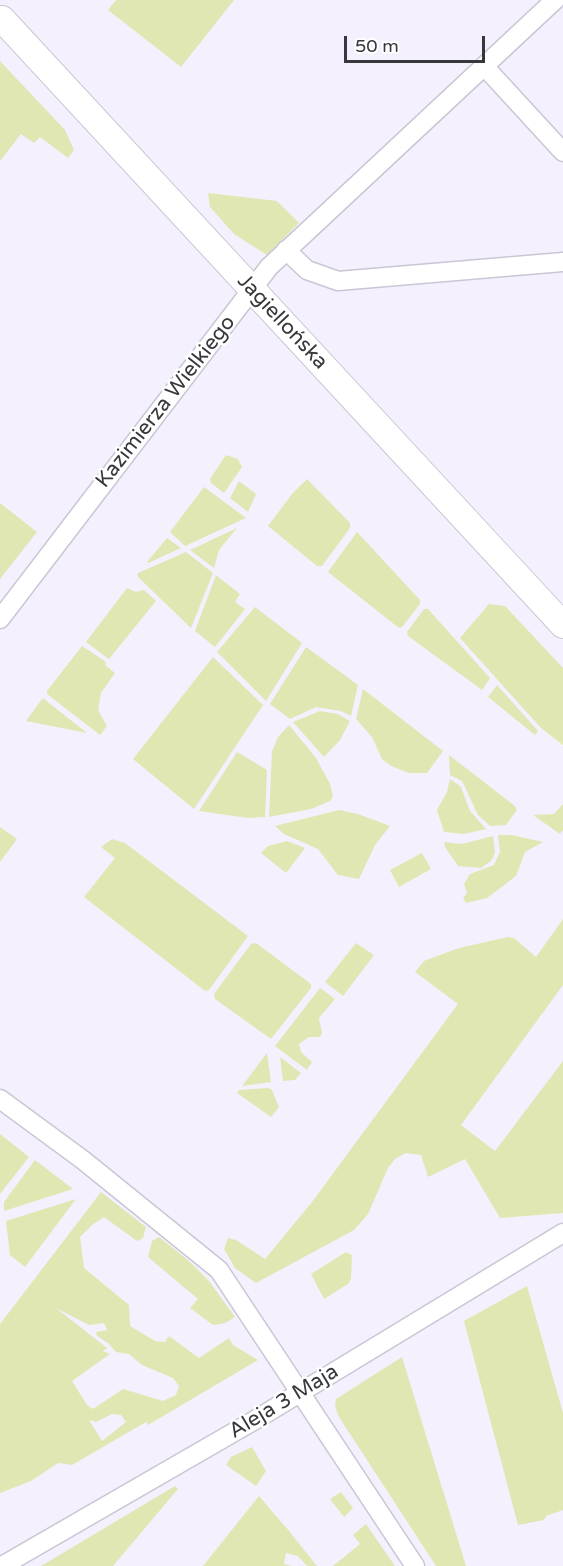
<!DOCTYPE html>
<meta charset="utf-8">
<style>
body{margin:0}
#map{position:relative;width:563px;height:1566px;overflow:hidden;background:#f4f0fe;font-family:"Varela Round",sans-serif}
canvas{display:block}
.scale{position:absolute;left:344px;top:36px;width:141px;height:27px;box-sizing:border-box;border:3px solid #38373c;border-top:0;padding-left:8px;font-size:18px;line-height:21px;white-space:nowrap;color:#38373c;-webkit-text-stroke:4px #fff;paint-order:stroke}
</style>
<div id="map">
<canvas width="563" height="1566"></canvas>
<div class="scale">50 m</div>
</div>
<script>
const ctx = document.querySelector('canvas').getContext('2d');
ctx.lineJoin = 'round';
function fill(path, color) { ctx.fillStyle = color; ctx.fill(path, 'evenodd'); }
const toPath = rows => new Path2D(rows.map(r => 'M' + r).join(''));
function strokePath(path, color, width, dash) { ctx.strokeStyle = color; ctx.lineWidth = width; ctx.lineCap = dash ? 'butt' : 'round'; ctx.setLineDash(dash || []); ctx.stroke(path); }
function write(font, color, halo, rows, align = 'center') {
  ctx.font = font + ' "Varela Round",sans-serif'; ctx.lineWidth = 5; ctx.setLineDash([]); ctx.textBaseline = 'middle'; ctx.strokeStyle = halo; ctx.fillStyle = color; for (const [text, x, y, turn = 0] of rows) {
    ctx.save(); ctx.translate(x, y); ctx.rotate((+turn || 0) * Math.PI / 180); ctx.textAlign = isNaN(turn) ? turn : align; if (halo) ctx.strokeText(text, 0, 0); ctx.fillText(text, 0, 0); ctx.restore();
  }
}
fill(toPath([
 [116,0,234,0,181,67,108,10],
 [0,61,65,130,74,150,68,158,40,137,34,143,21,134,0,161],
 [208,193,277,201,299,223,267,255,234,234,210,207],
 [226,455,238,459,242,467,224,493,211,483,210,479],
 [307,479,350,523,350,528,322,566,317,566,268,526,292,494],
 [239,481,256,494,248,512,230,498],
 [204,487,246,518,185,546,170,532],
 [0,503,37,532,0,579],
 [237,528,219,550,214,568,190,550],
 [357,532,420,600,420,604,402,627,399,628,328,572],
 [167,538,181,548,148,563,147,562],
 [186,552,213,573,191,628,137,576,138,573],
 [216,575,240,594,235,602,245,609,215,647,195,631],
 [127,588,136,592,144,590,156,601,109,659,86,642],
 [489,604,505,606,563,668,563,745,541,728,460,638],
 [255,607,302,643,266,701,217,652],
 [424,609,428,609,490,678,482,690,408,636,407,632],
 [82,646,106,662,105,665,115,673,101,693,98,710,107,726,100,735,47,694,47,691],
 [306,647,358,685,351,716,341,711,316,707,290,719,270,704],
 [213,657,263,705,194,809,133,759],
 [497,685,538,731,535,735,488,697],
 [363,689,443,751,427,773,409,773,391,766,382,759,372,737,356,719],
 [42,699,44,699,87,733,26,721],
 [320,711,338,714,350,721,340,740,324,757,293,722],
 [289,725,316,758,330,784,333,797,330,801,311,809,269,817,272,751,278,737],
 [237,752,267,770,265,817,248,818,199,811],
 [449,755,515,806,517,810,506,825,490,826,478,815,462,781,450,775],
 [450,779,461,787,470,811,486,829,464,834,444,832,437,810,447,792],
 [563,804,563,830,560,834,533,815,554,814],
 [339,810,358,814,390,826,375,845,359,879,338,875,318,849,284,834,275,826],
 [0,827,17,839,0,862],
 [498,835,512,835,543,842,525,852,516,876,487,898,466,903,463,898,467,893,464,884,470,874,494,865,500,852],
 [493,836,495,853,491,861,481,868,458,866,445,847,444,842,462,844],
 [112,839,125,843,248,936,209,990,205,991,84,897,115,858,101,847],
 [287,841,305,848,286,873,261,853,268,846],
 [422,853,431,869,399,887,390,870],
 [563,919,563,985,461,1125,495,1151,563,1061,563,1213,500,1218,465,1159,428,1177,421,1155,406,1153,395,1159,388,1168,368,1214,354,1230,256,1283,235,1268,224,1249,228,1238,236,1240,265,1259,312,1202,458,1004,415,972,424,961,459,948,508,937,514,938,536,957],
 [256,943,311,984,311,988,271,1039,215,999,214,994,251,944],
 [356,943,374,955,343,996,325,982],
 [320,988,335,999,319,1018,322,1033,320,1037,309,1037,299,1044,301,1052,312,1062,307,1070,275,1046],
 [267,1053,271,1082,242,1086],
 [280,1057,301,1073,295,1080,283,1081],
 [268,1088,272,1090,279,1107,271,1117,237,1093,239,1090],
 [0,1134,29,1157,0,1194],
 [35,1160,73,1189,4,1211,4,1202],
 [101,1192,146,1227,143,1238,137,1241,104,1217,92,1225,80,1237,84,1268,129,1305,130,1326,155,1341,165,1342,169,1336,199,1358,229,1338,233,1345,258,1360,148,1425,146,1422,72,1465,58,1463,31,1481,0,1493,0,1324],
 [56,1308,89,1325,104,1323,107,1330,96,1332,97,1336,108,1343,116,1352,129,1354,142,1365,173,1378,179,1386,176,1395,163,1401,123,1389,93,1409,87,1405,72,1381,110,1354,103,1351,107,1348],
 [112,1414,121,1415,126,1422,102,1441,89,1420,96,1422],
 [76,1199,25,1267,10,1255,6,1221],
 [159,1237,188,1260,209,1281,235,1317,225,1323,213,1325,190,1308,198,1299,148,1257,152,1241],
 [346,1252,352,1255,351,1279,348,1284,324,1299,311,1274],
 [527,1286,563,1413,563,1510,546,1516,544,1520,518,1525,464,1321],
 [402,1357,466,1566,436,1566,339,1417,335,1406,336,1399],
 [252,1447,266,1471,256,1486,226,1465,231,1457],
 [175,1486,178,1489,113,1566,41,1566],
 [341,1492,353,1508,344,1517,330,1499],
 [259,1496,289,1531,317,1566,307,1566,298,1556,286,1553,284,1564,292,1566,203,1566],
 [366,1524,395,1566,333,1566,360,1544,353,1535]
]), '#e1e7b2');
const street = toPath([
 [484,66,563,152],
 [286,250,307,270,338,281,563,262],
 [0,619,269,267,555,0],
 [0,1099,83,1160,219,1270,415,1566],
 [2,1566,255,1420,563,1233]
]);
const secondary = toPath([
 [2,19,563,625]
]);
strokePath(street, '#cac6d4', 21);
strokePath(secondary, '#cac6d4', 28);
strokePath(street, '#fff', 18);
strokePath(secondary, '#fff', 26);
write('21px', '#38373c', '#fff', [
 ["Jagiellońska",282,322,47],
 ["Kazimierza Wielkiego",166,402,-52],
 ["Aleja 3 Maja",284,1402,-31]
]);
</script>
